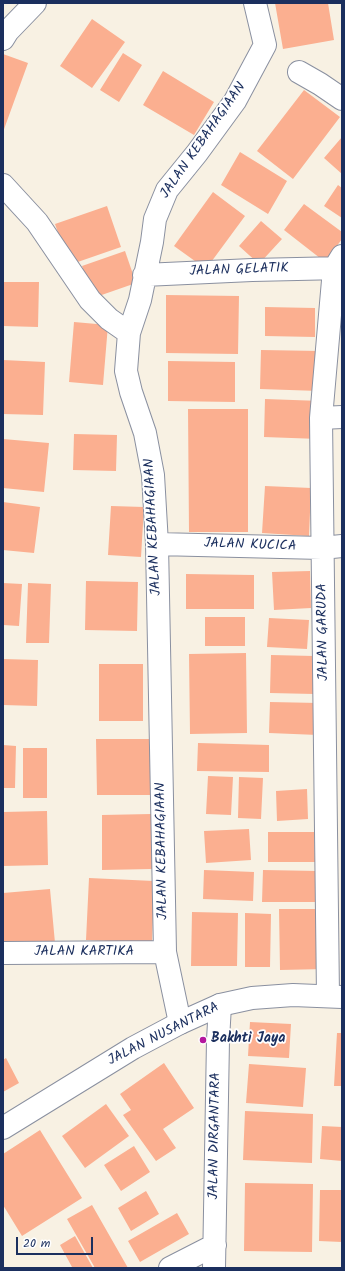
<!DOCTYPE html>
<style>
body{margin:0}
#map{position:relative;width:345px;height:1271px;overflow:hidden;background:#f8f1e3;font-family:Kalam,sans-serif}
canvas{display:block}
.frame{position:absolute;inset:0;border:4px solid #1b2f5e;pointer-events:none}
.scale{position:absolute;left:16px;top:1237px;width:77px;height:18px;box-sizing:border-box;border:2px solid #1b2f5e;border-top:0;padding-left:5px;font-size:12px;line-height:14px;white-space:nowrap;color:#1b2f5e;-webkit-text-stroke:3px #fff;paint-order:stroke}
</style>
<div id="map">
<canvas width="345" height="1271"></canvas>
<div class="frame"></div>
<div class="scale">20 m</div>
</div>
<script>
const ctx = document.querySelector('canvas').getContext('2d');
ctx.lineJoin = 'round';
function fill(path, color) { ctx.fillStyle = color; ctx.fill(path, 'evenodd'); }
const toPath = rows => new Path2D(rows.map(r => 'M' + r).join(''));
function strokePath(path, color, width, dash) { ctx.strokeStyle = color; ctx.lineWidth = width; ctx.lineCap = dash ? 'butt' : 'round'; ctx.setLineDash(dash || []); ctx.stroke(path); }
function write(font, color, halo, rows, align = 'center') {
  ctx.font = font + ' Kalam,sans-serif'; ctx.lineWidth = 3.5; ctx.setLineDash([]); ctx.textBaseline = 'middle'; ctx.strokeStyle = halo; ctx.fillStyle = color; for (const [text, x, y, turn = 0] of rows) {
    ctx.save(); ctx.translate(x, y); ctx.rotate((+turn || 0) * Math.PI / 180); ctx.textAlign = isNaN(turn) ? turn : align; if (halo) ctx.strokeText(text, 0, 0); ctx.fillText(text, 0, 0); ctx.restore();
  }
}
fill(toPath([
 [275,3,328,3,334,40,283,49],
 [92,19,125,42,92,88,60,66],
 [123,53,142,65,119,102,100,90],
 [3,54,28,63,3,132],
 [163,71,214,102,194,135,143,105],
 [304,90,340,117,293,179,257,151],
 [342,137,342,174,324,158],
 [240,152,287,181,268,214,221,185],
 [338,185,342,188,342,218,324,206],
 [213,192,245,216,206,269,174,246],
 [304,204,342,232,342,239,325,262,284,230],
 [107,206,121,247,69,265,55,224],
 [261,221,282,239,259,264,239,246],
 [125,251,136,283,93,298,82,266],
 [3,282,39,282,38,327,3,326],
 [166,295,239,296,238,354,166,353],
 [265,307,315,308,315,337,265,336],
 [74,322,108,325,103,385,69,382],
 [261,350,320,351,319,391,260,389],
 [3,360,45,362,43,415,3,414],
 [168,361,235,362,235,402,168,401],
 [265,399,321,401,319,439,264,437],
 [188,409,248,409,248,532,189,532],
 [74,434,117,435,116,471,73,470],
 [3,439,49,443,44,492,3,488],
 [265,486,311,488,309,536,262,533],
 [3,502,40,507,34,553,3,550],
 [111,506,144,507,141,557,108,555],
 [310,571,311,608,274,610,272,572],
 [186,574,254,575,254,609,186,609],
 [86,581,138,582,137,631,85,630],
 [3,583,22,584,19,626,3,625],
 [28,583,51,584,49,643,26,643],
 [205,617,245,617,245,646,205,646],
 [269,618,309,620,307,649,267,647],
 [246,653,247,733,190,734,189,654],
 [271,655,314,656,314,694,270,693],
 [3,659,38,660,37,706,3,705],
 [99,664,143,664,143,721,99,721],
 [270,702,319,703,318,735,269,733],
 [96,739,151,739,151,795,97,795],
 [198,743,269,745,269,772,197,771],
 [3,745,16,746,15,788,3,788],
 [23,748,47,748,47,798,23,798],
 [208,776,233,777,231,815,206,814],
 [239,777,263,778,261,819,238,818],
 [307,789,308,819,277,821,276,791],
 [47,811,48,865,3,866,3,812],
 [151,814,152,869,102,870,102,815],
 [249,829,251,860,206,863,204,831],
 [268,832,314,832,315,862,268,862],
 [204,870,254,872,253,901,203,899],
 [263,870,318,871,318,902,262,902],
 [89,878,154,881,152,943,86,940],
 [50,889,55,943,3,947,3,893],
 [279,909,325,909,326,969,280,970],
 [192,912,238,913,237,966,191,966],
 [245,913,271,914,270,967,245,967],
 [250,1022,291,1024,289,1058,248,1056],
 [337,1033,342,1033,342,1086,334,1086],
 [6,1058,19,1083,3,1092,3,1060],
 [164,1063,194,1108,163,1129,176,1148,156,1161,123,1115,131,1110,120,1094],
 [249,1064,306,1068,303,1107,246,1103],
 [106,1104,129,1136,85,1168,62,1136],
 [245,1111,313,1114,312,1163,243,1160],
 [322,1126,342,1127,342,1161,320,1159],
 [40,1130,82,1198,22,1236,3,1205,3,1154],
 [134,1146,150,1172,121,1191,104,1165],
 [245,1183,313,1184,312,1252,244,1251],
 [320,1190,342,1190,342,1242,319,1241],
 [146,1191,159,1214,131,1231,118,1208],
 [92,1205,128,1268,95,1268,67,1219],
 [177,1213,189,1234,140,1262,128,1241],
 [75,1236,93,1268,70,1268,72,1267,60,1245]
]), '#fbaf90');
const minor = toPath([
 [3,39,8,31,35,3],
 [299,72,320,84,342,99],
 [3,185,37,222,90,300,109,319,129,333],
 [144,275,252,270,342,268],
 [321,418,342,417],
 [157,544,322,548,342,546],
 [3,953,165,952],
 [328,996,321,418,334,269,342,256],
 [180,1023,165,952,157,544,153,475,145,433,131,392,126,371,129,333,140,300,152,242,155,219,167,190,197,153,235,101,265,45,255,3],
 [170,1268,215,1245],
 [214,1268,218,1040,220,1005]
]);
const major = toPath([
 [3,1128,133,1048,180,1023,220,1005,252,998,293,995,342,997]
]);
strokePath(minor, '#8a90a0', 24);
strokePath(major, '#8a90a0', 24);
strokePath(minor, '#fff', 22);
strokePath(major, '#fff', 22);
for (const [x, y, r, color] of [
 [203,1040,4,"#b5179e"]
]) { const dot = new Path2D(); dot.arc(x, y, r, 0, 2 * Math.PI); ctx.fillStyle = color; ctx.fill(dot); strokePath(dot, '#fff', 1.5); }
write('14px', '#1b2f5e', '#fff', [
 ["JALAN KEBAHAGIAAN",204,141,-55],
 ["JALAN GELATIK",239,271,-2],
 ["JALAN KEBAHAGIAAN",154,527,-93],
 ["JALAN KUCICA",250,546,2],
 ["JALAN GARUDA",324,632,-91],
 ["JALAN KEBAHAGIAAN",163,851,-91],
 ["JALAN KARTIKA",84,953],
 ["JALAN NUSANTARA",164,1035,-27],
 ["JALAN DIRGANTARA",216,1136,-89]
]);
write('bold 14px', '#1b2f5e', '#fff', [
 ["Bakhti Jaya",211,1040]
], 'left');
</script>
